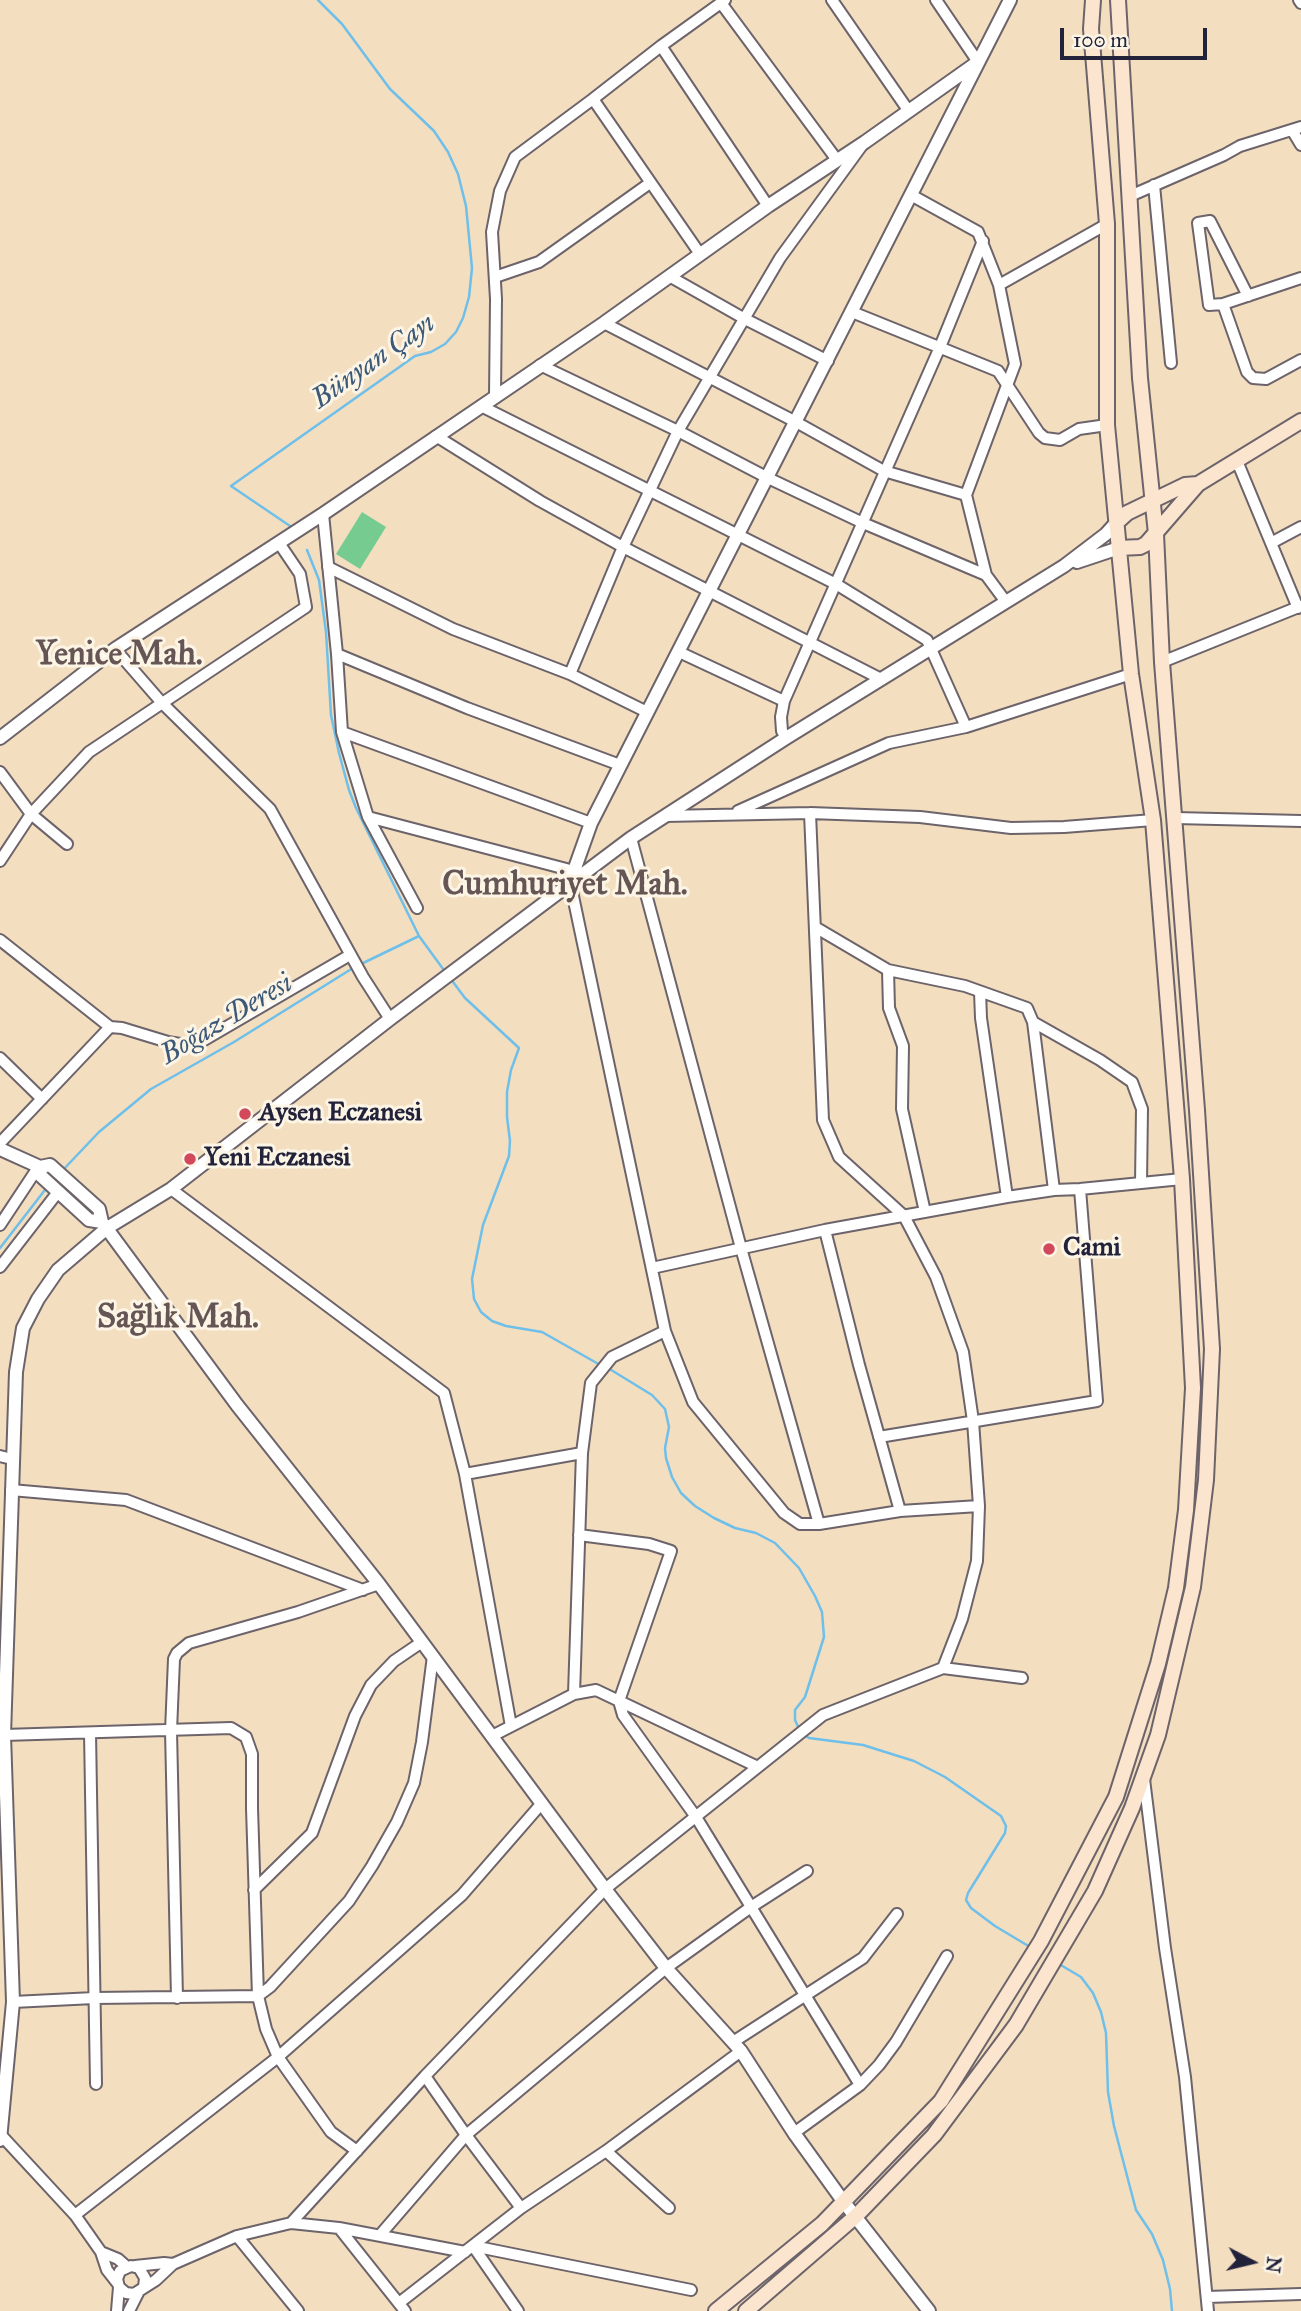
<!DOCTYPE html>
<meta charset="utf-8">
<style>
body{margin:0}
#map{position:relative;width:1301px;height:2311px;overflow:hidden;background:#f4dec0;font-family:"IM FELL Great Primer",serif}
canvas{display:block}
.north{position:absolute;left:1217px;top:2227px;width:70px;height:70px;-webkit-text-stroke:5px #fcf5e5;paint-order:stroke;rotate:97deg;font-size:19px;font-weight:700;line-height:28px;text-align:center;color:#22223b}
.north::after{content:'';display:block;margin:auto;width:24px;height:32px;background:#22223b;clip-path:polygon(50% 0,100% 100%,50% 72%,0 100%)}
.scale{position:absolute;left:1060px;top:28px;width:147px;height:32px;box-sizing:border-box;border:4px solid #22223b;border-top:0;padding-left:9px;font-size:21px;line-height:24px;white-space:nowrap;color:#22223b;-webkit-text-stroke:5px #fcf5e5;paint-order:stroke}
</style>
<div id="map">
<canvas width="1301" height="2311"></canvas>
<div class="north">N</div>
<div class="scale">100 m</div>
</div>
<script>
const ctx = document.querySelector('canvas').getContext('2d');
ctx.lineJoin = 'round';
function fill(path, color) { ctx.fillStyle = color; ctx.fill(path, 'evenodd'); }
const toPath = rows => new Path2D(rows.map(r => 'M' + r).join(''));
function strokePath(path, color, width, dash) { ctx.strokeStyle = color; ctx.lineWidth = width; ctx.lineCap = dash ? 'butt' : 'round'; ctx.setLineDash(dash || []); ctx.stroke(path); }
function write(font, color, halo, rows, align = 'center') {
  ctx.font = font + ' "IM FELL Great Primer",serif'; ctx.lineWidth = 6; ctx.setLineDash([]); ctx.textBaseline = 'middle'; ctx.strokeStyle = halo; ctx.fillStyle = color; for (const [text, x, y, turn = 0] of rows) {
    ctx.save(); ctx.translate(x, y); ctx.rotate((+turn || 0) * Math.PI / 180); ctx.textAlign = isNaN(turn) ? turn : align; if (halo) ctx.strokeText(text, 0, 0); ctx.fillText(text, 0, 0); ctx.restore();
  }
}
fill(toPath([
 [362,512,386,527,360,569,336,554]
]), '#76cc90');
strokePath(toPath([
 [290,526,231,486,415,356,431,352,445,344,456,332,463,318,469,297,472,268,466,206,458,174,448,152,434,131,390,89,342,24,318,0],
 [307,550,319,580,326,632,331,715,339,753,349,790,356,808,419,936,446,973],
 [359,965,419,936],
 [450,978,465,998,519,1048,511,1070,507,1092,507,1117,510,1141,509,1156,483,1225,472,1279,474,1299,481,1312,492,1321,506,1326,542,1332,602,1366],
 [62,1171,99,1132,151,1089,234,1042,353,968],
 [0,1248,48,1186],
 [608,1368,652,1395,665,1409,669,1427,665,1448,666,1458,672,1477,681,1493,695,1506,714,1518,735,1528,756,1533,775,1543,799,1568,815,1596,822,1612,824,1637,805,1697,795,1710,795,1720,799,1729],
 [803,1734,809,1738,863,1745,914,1761,945,1777,1001,1816,1006,1826,1005,1833,968,1893,966,1900,971,1908,995,1926,1030,1947],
 [1059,1964,1081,1977,1093,1993,1101,2012,1106,2033,1108,2092,1114,2126,1136,2210,1152,2234,1163,2260,1170,2289,1172,2311]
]), '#6ebfe9', 2.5);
const minor = toPath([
 [832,0,908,110],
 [936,0,978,62],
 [1299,0,1301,3],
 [721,3,837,160],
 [661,46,768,206],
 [1292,130,1301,145],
 [1154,185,1171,363],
 [911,195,978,232,999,285,1015,364,966,495,986,575,1006,602],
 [1130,196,1224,155,1240,146,1301,127],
 [700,254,593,99,661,46,725,0],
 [669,276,745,319,828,361],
 [495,277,539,262,650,183],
 [999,285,1107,224],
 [1248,296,1210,221,1198,223,1209,305,1223,304,1301,278],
 [1223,304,1247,372,1253,378,1266,379,1301,360],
 [852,312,998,371,1039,433,1045,438,1060,440,1079,429,1107,425],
 [604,323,796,422,884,471,966,495],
 [540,365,678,431,768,478,863,523,986,575],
 [495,396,496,299,492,232,500,191,515,157,593,99],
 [481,406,836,584,927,640,966,727],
 [436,436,540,501,623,547,881,679],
 [1237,461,1298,608],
 [323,514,337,654,342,732,368,817,417,908],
 [1271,543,1301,527],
 [328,567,453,629,570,674,647,712],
 [115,649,162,703,270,809,363,977,390,1019],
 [679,652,784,701,781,717,782,731,786,738],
 [337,654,467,708,620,765],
 [1162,662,1301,606],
 [570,674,623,547,678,431,780,258,863,144],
 [784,701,940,347,983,241],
 [342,732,591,823],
 [0,772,31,814,67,844],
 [738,811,889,743,966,727,1131,674],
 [810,813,823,1120,839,1157,904,1216,936,1277,963,1352,973,1421,979,1506,977,1561,962,1619,943,1668],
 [665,816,810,813,920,817,1011,828,1064,827,1153,820],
 [368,817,574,871],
 [1175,818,1301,821],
 [631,838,741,1248,819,1524],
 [0,861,31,814,89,752,306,607,300,574,279,543],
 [570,882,665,1331,693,1402,784,1513,800,1524,819,1524,900,1511,979,1506],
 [815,927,888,970,965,986,1027,1008,1033,1022,1054,1190],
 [0,940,110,1027,0,1143],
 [888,970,889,1008,903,1046,902,1109,925,1212],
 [980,992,981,1018,1007,1197],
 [1033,1022,1100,1060,1132,1082,1142,1109,1141,1183],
 [110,1027,122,1028,168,1042,186,1045,199,1043,350,955],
 [0,1058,42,1099],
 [171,1189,444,1393,465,1474,511,1726],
 [0,1225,39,1166],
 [825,1230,859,1365,900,1511],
 [0,1267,58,1192],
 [652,1268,825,1230,1007,1197,1054,1190,1080,1189,1182,1179],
 [879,1437,1097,1401,1080,1189],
 [0,1456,12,1459],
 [465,1474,582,1453],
 [11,1490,126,1500,363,1590],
 [579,1535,649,1544,671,1551,619,1701,623,1715,696,1817,860,2085],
 [574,1694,582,1453,591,1383,612,1357,665,1331],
 [90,1733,96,2084],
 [4,1735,231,1728,246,1737,252,1754,252,1808,258,1996,266,2029,278,2057,331,2132,357,2151],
 [492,1736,574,1694,596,1690,758,1767],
 [1144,1779,1165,1948,1185,2077,1208,2311],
 [254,1890,312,1833,355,1716,371,1685,394,1661,422,1642],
 [177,1998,171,1731,174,1659,177,1653,189,1643,298,1612,379,1584],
 [13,2002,94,1998,258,1996,270,1987,349,1901,372,1866,397,1822,414,1783,422,1742,433,1656],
 [733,2042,863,1958,897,1914],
 [425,2076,466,2135,521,2208],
 [794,2133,860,2085,879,2065,896,2042,947,1956],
 [0,2134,75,2215,101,2252,107,2270,118,2284],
 [606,2151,669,2208],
 [75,2215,278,2057,462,1895,542,1803],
 [291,2223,425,2076,605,1889,823,1715,943,1668,1022,1678],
 [339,2228,405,2311],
 [380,2235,466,2135,666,1968,751,1907,807,1871],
 [237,2236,298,2311],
 [473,2246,691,2290],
 [473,2246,518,2311],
 [101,2252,118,2259,127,2267],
 [135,2266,164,2263,173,2264],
 [144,2287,145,2278,139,2268,131,2266,120,2271,117,2279,119,2287,126,2293,134,2294,156,2280,173,2264,237,2236,291,2223,339,2228,465,2252],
 [1207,2297,1301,2294],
 [399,2303,521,2208,606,2151,741,2051],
 [117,2311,119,2287],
 [129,2311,138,2293]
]);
const tertiary = toPath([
 [1077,562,1119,548],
 [0,738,115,649,323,514,604,323,768,206,865,142,978,62],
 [570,882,591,823,1010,0],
 [0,1149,40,1167,50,1165,99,1209,102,1222,237,1405,379,1584,605,1889,666,1968,741,2051,794,2133,843,2201,929,2311],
 [40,1167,41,1176,89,1220,102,1222],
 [0,2140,13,2002,4,1735,16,1372,23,1328,38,1299,58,1270,107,1228,171,1189,390,1019,631,838,786,738,1064,566,1106,534,1116,523]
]);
const secondary = toPath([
 [1116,523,1127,513,1185,485,1198,484,1301,421],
 [1119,548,1140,547,1146,544,1198,484],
 [716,2311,822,2224,941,2101,1041,1941,1116,1797,1158,1664,1176,1588,1186,1510,1193,1388,1182,1179,1153,820,1131,674,1107,425,1107,224,1091,29,1093,0],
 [746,2311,856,2216,934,2135,1016,2025,1095,1891,1132,1808,1158,1735,1193,1587,1206,1480,1212,1349,1197,1110,1162,662,1156,534,1140,378,1118,0]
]);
strokePath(minor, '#6c646a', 14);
strokePath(tertiary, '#6c646a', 16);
strokePath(secondary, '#6c646a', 18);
strokePath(minor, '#fff', 10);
strokePath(tertiary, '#fff', 12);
strokePath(secondary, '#fce5cf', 14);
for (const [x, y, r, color] of [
 [245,1114,7,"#d1495b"],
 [190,1159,7,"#d1495b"],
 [1049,1249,7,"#d1495b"]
]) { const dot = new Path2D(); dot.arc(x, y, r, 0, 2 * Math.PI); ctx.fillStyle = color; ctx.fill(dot); strokePath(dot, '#fcf5e5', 2.5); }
write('bold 26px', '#22223b', '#fcf5e5', [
 ["Aysen Eczanesi",259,1114],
 ["Yeni Eczanesi",204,1159],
 ["Cami",1063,1249]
], 'left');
write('italic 28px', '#3d5978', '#fcf5e5', [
 ["Bünyan Çayı",374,362,-35],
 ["Boğaz Deresi",227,1020,-31]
]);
write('bold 33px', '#655', '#fcf5e5', [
 ["Yenice Mah.",119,656],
 ["Cumhuriyet Mah.",565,886],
 ["Sağlık Mah.",178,1319]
]);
</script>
